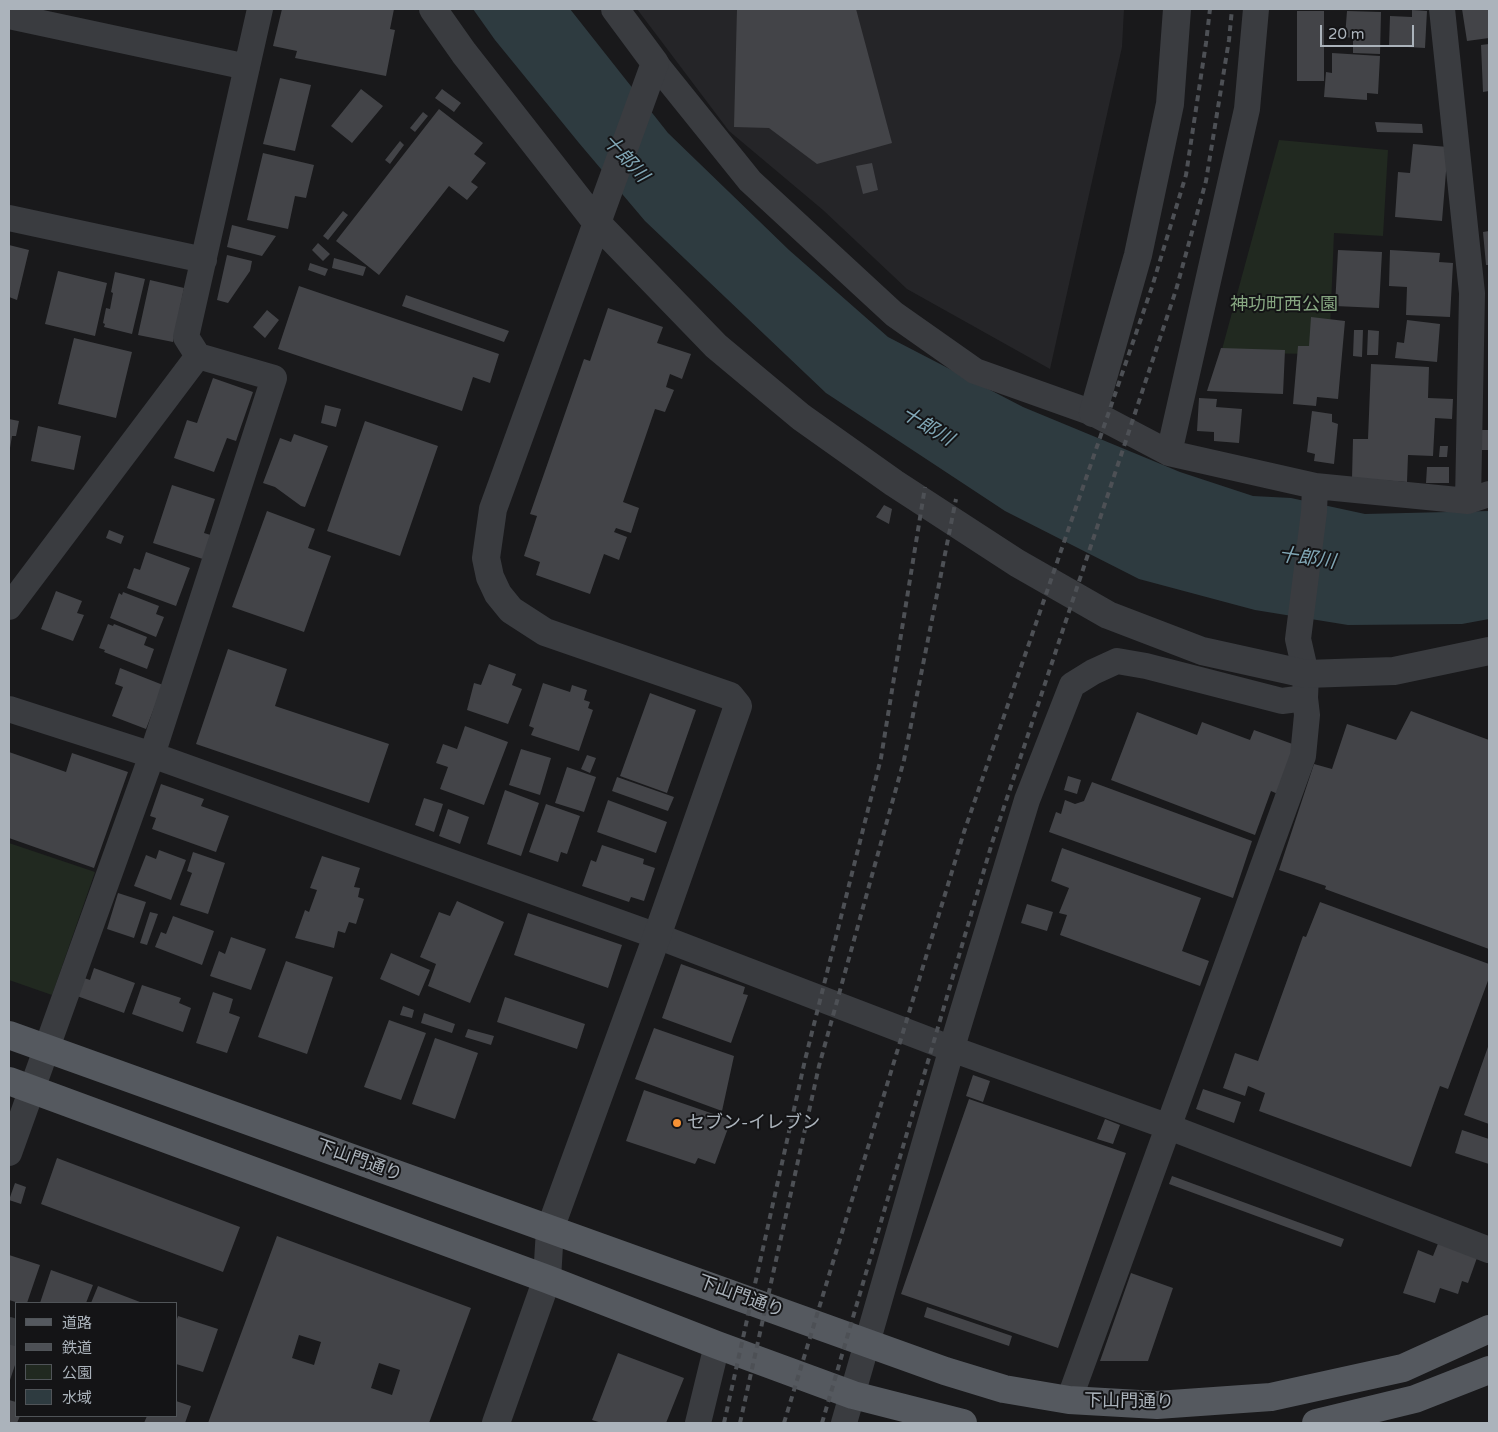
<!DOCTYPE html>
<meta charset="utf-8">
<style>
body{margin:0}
#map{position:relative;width:1498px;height:1432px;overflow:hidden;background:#19191b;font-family:"Varela Round","Noto Sans JP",sans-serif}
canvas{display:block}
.frame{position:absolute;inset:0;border:10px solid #abb3bb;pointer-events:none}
.legend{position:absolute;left:15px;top:1302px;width:162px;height:115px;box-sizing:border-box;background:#141416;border:1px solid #505458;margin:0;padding:6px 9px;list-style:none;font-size:15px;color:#abb3bb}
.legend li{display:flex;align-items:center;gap:10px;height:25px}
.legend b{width:25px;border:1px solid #505458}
.scale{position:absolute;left:1320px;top:25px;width:94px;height:22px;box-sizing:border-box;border:2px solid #abb3bb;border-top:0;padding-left:6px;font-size:15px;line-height:18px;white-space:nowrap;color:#abb3bb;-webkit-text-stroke:4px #141416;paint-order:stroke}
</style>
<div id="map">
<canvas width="1498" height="1432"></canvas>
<div class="frame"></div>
<ul class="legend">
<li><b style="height:6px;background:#55595f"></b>道路</li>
<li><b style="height:6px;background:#4d5055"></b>鉄道</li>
<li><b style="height:14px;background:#212920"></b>公園</li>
<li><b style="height:14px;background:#2e3b40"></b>水域</li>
</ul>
<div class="scale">20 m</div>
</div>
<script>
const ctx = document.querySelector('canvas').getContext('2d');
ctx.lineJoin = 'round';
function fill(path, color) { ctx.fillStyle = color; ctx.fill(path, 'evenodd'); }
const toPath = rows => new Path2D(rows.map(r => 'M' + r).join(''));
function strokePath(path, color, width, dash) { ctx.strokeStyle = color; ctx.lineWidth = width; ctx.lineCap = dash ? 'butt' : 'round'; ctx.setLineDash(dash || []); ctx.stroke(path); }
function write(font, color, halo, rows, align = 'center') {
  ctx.font = font + ' "Varela Round","Noto Sans JP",sans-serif'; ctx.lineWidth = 4; ctx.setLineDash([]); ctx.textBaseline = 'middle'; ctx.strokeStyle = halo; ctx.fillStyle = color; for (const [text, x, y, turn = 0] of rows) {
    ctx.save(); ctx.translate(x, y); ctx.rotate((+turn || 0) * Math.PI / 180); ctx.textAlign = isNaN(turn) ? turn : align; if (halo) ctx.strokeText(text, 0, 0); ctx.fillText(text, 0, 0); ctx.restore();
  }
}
fill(toPath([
 [637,9,1124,9,1122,47,1050,369,907,289,823,210,729,131]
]), '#252528');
fill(toPath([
 [1279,140,1388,150,1383,236,1334,233,1329,354,1221,353],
 [9,843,95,872,52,995,9,980]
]), '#212920');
fill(toPath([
 [473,9,570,9,668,133,789,250,888,337,1023,407,1180,472,1253,496,1291,498,1365,514,1489,511,1489,619,1462,624,1348,625,1255,610,1139,579,1005,511,826,393,645,221,579,143,495,40]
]), '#2e3b40');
fill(toPath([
 [282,9,394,9,390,29,395,30,386,76,295,58,297,51,273,46],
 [737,9,856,9,892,143,817,164,769,128,734,127],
 [1462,9,1489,9,1489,38,1467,41],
 [1412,10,1427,11,1425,48,1389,46,1390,16,1412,17],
 [1297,11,1324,11,1324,81,1297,81],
 [1347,11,1381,12,1380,54,1353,53,1353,38,1345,37],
 [1489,44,1489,91,1483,92,1481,45],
 [1332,53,1380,56,1378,94,1367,93,1367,100,1324,97,1326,72,1332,73],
 [280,78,311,85,295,151,263,144],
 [361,89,383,106,352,143,331,126],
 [442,89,461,103,454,112,435,98],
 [439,109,483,143,474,154,486,163,471,182,478,187,467,200,449,186,379,275,336,241],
 [423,112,428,116,415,132,410,128],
 [1375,122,1422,124,1423,133,1377,132],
 [400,141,404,145,390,164,385,160],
 [1413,144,1448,147,1442,221,1395,217,1398,172,1410,173],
 [263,153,314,165,306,198,295,196,288,229,247,220],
 [872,163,878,190,863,194,856,166],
 [343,211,348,215,328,240,323,236],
 [232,225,276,236,262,256,227,247],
 [1489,231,1489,265,1486,265,1483,232],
 [318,243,330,254,323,261,312,250],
 [9,245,29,250,17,300,9,297],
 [1338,250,1382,252,1379,308,1335,306],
 [1390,250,1440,253,1439,262,1453,263,1450,317,1406,315,1407,287,1389,286],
 [227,255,252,261,250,271,228,303,217,300],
 [334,258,366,267,363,276,332,268],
 [310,263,328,269,325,276,308,270],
 [58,271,107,283,95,336,45,324],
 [115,272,145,279,132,334,104,327,105,324,103,323,106,308,110,309,113,293,111,292],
 [150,280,184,288,173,342,138,335],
 [299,286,499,354,490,383,473,377,462,411,278,349],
 [406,295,509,331,504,342,402,306],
 [608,308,663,327,657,343,691,354,682,379,670,374,666,387,674,390,665,412,655,409,623,502,639,508,631,533,616,528,614,532,627,537,619,560,604,554,590,594,536,575,540,562,524,556,537,516,530,514,584,359,590,361],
 [267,310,279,320,265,338,253,327],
 [1311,317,1345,321,1338,399,1317,397,1316,406,1293,404,1298,346,1309,346],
 [1407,320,1440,324,1437,362,1395,358,1397,342,1404,343],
 [1354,330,1363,330,1362,357,1353,356],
 [1368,330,1379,331,1378,355,1367,355],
 [74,338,132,352,116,418,58,404],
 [1221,348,1285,350,1283,394,1207,391],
 [1371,364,1429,367,1428,398,1453,399,1452,419,1435,418,1433,456,1408,455,1407,482,1352,478,1353,439,1368,439],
 [213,378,253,392,236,441,227,438,214,472,174,458,187,420,197,423],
 [1199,398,1217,399,1216,407,1242,409,1239,443,1214,441,1214,432,1197,431],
 [325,405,341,409,336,427,321,423],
 [1312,411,1332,414,1332,422,1338,424,1334,464,1314,461,1315,454,1307,452],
 [9,419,19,421,16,436,12,436,10,448],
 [365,421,438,446,400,556,327,531],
 [38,426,81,436,74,470,31,461],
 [1480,430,1489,430,1489,450,1480,450],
 [294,434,328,446,305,507,301,506,275,487,263,483,280,438,291,442],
 [1440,446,1448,446,1447,457,1439,457],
 [1427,467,1449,467,1449,483,1426,483],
 [172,485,215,499,204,533,214,536,206,560,153,543],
 [884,505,892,509,889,524,876,517],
 [267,511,315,529,308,548,331,556,304,632,232,607],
 [109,530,124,536,121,544,106,538],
 [146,552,190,568,176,606,127,588,134,568,140,570],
 [56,591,82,601,77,613,84,615,73,641,41,629],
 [123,592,159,606,156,614,164,617,156,637,110,618,119,593,122,595],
 [108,624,113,626,114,624,147,637,144,645,154,649,147,669,104,652,105,650,99,648],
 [228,649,287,669,275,706,389,744,369,803,196,744],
 [489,664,516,674,512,685,522,689,508,724,467,710,474,683,481,685],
 [120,668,163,685,146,729,112,716,123,687,115,684],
 [543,683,570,692,572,685,587,690,584,700,590,702,588,708,593,710,579,751,531,735,534,728,529,726],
 [650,693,696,710,667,793,620,776],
 [1411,711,1489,740,1489,949,1325,889,1326,886,1279,870,1314,764,1332,769,1347,724,1396,740],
 [1137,712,1197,735,1202,722,1250,740,1254,730,1298,746,1280,795,1271,791,1255,835,1111,780],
 [465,726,508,742,484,805,440,789,448,767,436,763,443,744,457,749],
 [521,749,551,758,540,795,509,785],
 [9,752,66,772,72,753,128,772,94,868,9,838],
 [587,755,596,758,590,773,581,769],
 [567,767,596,777,584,812,555,803],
 [1068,776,1081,780,1077,794,1064,790],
 [617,777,674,797,668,811,612,791],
 [1092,782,1252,841,1233,898,1049,832,1056,812,1061,814,1065,800,1075,804,1084,801],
 [161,784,204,799,201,806,229,816,216,852,152,829,156,818,150,816],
 [505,790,539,803,521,856,487,844],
 [424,798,443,804,434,832,415,825],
 [608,800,667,822,656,853,597,832],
 [546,804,580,816,567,854,561,852,558,862,529,852],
 [448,809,469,817,460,844,439,836],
 [602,845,644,859,643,864,655,868,644,901,631,897,629,902,582,886,591,860,596,862],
 [1062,848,1201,898,1182,951,1209,961,1200,986,1060,935,1067,915,1059,913,1069,888,1051,881],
 [159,850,186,860,171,900,134,886,146,855,156,859],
 [193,852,225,863,208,914,180,905,192,873,187,871],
 [322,856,360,868,354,887,360,888,358,897,364,899,356,924,349,922,345,933,338,931,334,948,295,938,305,910,309,912,317,890,310,888],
 [118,893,146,902,134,938,107,929],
 [457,901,504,922,470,1003,428,986,436,964,420,957,439,912,450,916],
 [1320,902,1489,964,1489,978,1448,1089,1440,1086,1411,1167,1259,1111,1265,1093,1248,1086,1245,1096,1223,1088,1235,1053,1258,1061,1303,936,1306,937],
 [1027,904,1053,912,1047,931,1021,923],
 [150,912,158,914,147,945,140,943],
 [528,913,622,945,608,988,514,955],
 [173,916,214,931,202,965,155,947,161,932,166,934],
 [231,937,266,949,251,990,210,976,219,951,225,954],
 [391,953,430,970,419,996,380,979],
 [286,961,333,977,307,1054,258,1037],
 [681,964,745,987,743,994,748,995,731,1043,662,1018],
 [94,968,135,983,124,1013,77,996,84,978,90,980],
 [142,985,181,998,179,1003,191,1008,183,1032,132,1014],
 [213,992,233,999,229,1013,240,1017,227,1053,196,1043],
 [505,997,585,1024,577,1049,497,1022],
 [403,1006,414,1010,412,1018,400,1015],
 [424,1013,455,1024,452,1033,421,1023],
 [389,1020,426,1033,401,1100,364,1087],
 [654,1028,734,1056,722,1111,635,1079],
 [468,1029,494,1036,491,1045,465,1037],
 [435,1038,478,1053,455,1119,412,1104],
 [1489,1044,1489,1124,1464,1115],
 [973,1075,990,1081,983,1102,966,1096],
 [1203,1089,1241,1102,1234,1123,1196,1109],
 [644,1090,731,1120,715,1164,698,1158,695,1164,626,1141],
 [969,1099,1126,1153,1058,1348,901,1294],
 [1105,1119,1120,1125,1113,1144,1097,1139],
 [1462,1130,1489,1139,1489,1164,1455,1153],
 [57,1158,240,1227,223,1272,41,1204],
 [1172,1176,1344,1239,1341,1247,1169,1184],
 [15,1183,26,1187,21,1204,9,1200],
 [277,1236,471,1308,429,1423,208,1423],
 [299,1335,321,1342,314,1365,292,1358],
 [379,1363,400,1370,392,1395,371,1388],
 [1439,1241,1478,1255,1468,1283,1462,1281,1458,1294,1440,1288,1435,1303,1403,1293,1418,1250,1433,1256],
 [9,1255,40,1265,27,1303,19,1303,9,1300],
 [51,1270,93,1285,86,1303,40,1303],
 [1131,1273,1173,1288,1148,1361,1100,1361],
 [98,1286,140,1302,139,1303,91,1303],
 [927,1307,1012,1336,1009,1346,924,1317],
 [178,1316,218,1329,203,1372,176,1364,176,1322],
 [9,1339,16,1342,16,1362,9,1383],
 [618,1353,684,1378,666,1423,602,1423,592,1420],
 [9,1400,16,1402,16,1416,20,1416,17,1423,9,1423],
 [176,1401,191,1406,185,1423,144,1423,147,1416,176,1416]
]), '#434448');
strokePath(toPath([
 [1442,9,1472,293,1468,501],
 [9,16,247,67],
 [655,63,750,181,894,314,975,371,1093,413,1169,453,1315,486,1314,512,1298,639,1306,674,1305,698,1307,715,1303,756,1069,1400],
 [9,218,204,260],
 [1169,453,1247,109,1256,9],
 [1315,486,1468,501,1489,494],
 [9,607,198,356,186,337,260,9],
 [9,709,152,755,657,936,952,1049,1169,1127,1489,1250],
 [9,1153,152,755,274,378,198,356],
 [9,1330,16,1333],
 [698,1423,717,1345],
 [844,1423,956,1034,1027,800,1072,685,1093,672,1117,661,1146,666,1282,701,1305,698]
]), '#3a3c40', 26);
strokePath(toPath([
 [433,9,464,53,597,223,716,346,801,417,894,483,1017,563,1108,615,1202,651,1306,674,1394,671,1489,651],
 [1093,413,1138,255,1170,104,1177,9],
 [496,1423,547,1279,550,1229,657,936,738,706,730,696,545,632,511,610,498,594,490,577,486,558,493,509,655,63,615,9]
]), '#3a3c40', 28);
strokePath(toPath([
 [9,1035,945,1371,1004,1389,1069,1400,1157,1405,1271,1397,1403,1368,1489,1329],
 [9,1081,547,1279,717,1345,853,1395,963,1423],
 [1316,1423,1415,1399,1489,1370]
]), '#55595f', 28);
strokePath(toPath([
 [724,1423,805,1060,881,758,925,487],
 [740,1423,819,1066,904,760,956,499],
 [784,1423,964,832,1152,287,1186,175,1206,43,1210,9],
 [822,1423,992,843,1176,290,1206,181,1229,40,1232,9]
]), '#4d5055', 4, [6, 5]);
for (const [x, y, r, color] of [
 [677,1123,5,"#f79235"]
]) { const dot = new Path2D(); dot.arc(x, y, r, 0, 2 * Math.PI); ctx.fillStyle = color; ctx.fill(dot); strokePath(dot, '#141416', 2); }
write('18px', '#86a681', '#141416', [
 ["神功町西公園",1284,305]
]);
write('18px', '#abb3bb', '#141416', [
 ["セブン-イレブン",687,1123]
], 'left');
write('18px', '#abb3bb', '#141416', [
 ["下山門通り",359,1161,20],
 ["下山門通り",741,1297,20],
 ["下山門通り",1129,1402,1]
]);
write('italic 19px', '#81a7b6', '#141416', [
 ["十郎川",625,159,47],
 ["十郎川",927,427,31],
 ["十郎川",1307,559,8]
]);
</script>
